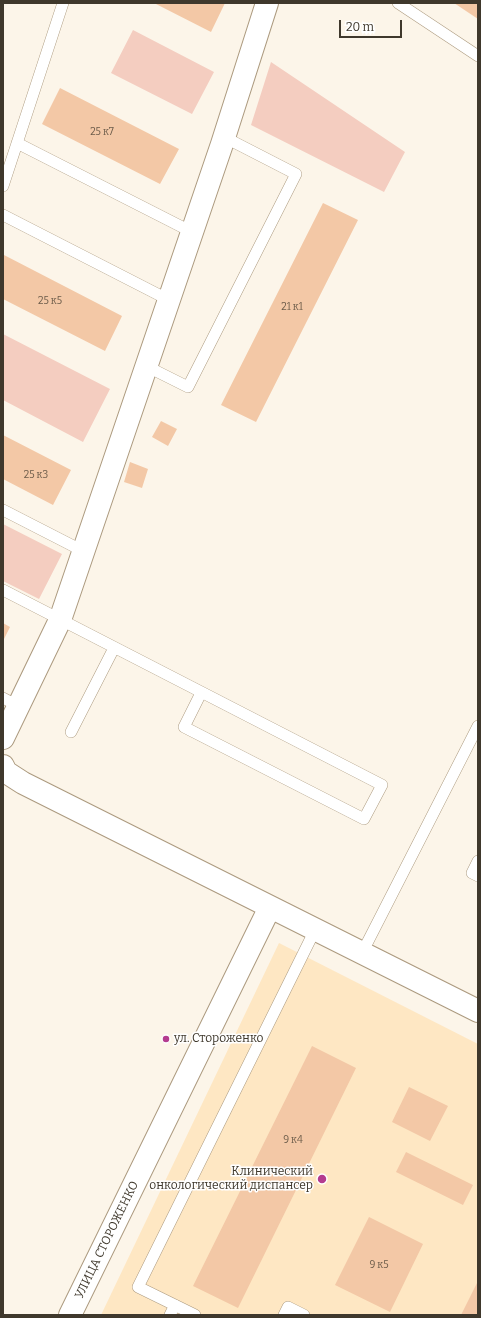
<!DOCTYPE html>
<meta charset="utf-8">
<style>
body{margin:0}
#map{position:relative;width:481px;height:1318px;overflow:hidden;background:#fcf5e9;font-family:Bitter,serif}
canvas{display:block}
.frame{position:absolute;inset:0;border:4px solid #3f382c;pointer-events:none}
.scale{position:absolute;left:339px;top:20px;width:63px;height:18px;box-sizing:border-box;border:2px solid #3f382c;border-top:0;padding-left:5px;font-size:12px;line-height:14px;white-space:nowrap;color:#3f382c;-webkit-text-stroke:3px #fff;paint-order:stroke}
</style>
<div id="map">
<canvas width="481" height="1318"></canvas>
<div class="frame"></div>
<div class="scale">20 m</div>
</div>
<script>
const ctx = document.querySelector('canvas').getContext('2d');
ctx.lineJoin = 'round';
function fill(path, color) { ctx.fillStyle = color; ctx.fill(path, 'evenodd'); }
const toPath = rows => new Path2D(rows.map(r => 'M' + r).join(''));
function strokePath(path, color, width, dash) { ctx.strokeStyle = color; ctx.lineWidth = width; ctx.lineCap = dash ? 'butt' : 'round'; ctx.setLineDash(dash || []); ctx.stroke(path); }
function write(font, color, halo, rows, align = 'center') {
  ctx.font = font + ' Bitter,serif'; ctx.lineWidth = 3; ctx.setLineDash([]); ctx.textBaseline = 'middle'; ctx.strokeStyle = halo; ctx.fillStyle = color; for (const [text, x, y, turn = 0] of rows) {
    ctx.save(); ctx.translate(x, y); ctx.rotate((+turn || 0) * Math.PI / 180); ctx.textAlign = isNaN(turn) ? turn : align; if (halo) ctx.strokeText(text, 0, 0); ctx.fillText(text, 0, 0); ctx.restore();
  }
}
fill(toPath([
 [279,943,478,1044,478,1315,101,1315]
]), '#fee7c3');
fill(toPath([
 [133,30,214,72,192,114,111,73],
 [271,62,405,152,384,192,251,125],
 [3,334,110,389,83,442,3,400],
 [3,524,62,554,39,599,3,581]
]), '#f4cdc0');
fill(toPath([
 [154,3,225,3,211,32],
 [454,3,478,3,478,19],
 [60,88,179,149,160,184,42,124],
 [323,203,358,220,256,422,221,405],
 [4,255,122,316,105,351,3,299,3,258],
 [161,421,177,429,168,446,152,437],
 [3,435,71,470,53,505,3,479],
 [130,462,148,469,142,488,124,482],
 [3,623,10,627,3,641],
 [312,1046,356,1068,238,1308,193,1286],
 [409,1087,448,1106,430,1141,392,1122],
 [406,1152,473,1185,463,1205,396,1172],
 [369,1217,423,1244,390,1312,335,1285],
 [478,1281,478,1315,461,1315]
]), '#f3c8a6');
const service = toPath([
 [398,3,478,56],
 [17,143,192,232],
 [3,186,63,3],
 [3,215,169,300],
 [146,366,188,387,296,174,224,137],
 [3,510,83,551],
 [3,590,382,785,364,819,184,727,201,693],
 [3,698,18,706],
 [71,732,114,648],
 [478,861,472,873,478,876],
 [362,953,478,726],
 [170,1315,175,1305],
 [195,1315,138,1287,315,930],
 [284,1315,288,1307,304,1315]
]);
const minor = toPath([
 [3,738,60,620,222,144,267,3],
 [3,766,6,772,23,783,478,1011],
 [70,1315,270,907]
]);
strokePath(service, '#ac9a7f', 12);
strokePath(minor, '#ac9a7f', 24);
strokePath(service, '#fff', 11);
strokePath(minor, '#fff', 22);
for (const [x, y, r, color] of [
 [166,1039,4,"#b43b8f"],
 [322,1179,5,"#b43b8f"]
]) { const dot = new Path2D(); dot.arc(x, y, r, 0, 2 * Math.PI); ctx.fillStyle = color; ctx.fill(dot); strokePath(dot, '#fff', 1.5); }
write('10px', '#6c5c4a', null, [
 ["25 к7",102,132],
 ["25 к5",50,301],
 ["21 к1",292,307],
 ["25 к3",36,475],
 ["9 к4",293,1140],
 ["9 к5",379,1265]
]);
write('12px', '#3f382c', '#fff', [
 ["ул. Стороженко",174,1039],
 ["Клинический",313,1172,"right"],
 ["онкологический диспансер",313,1186,"right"]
], 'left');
write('12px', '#3f382c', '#fff', [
 ["УЛИЦА СТОРОЖЕНКО",107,1240,-64]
]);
</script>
